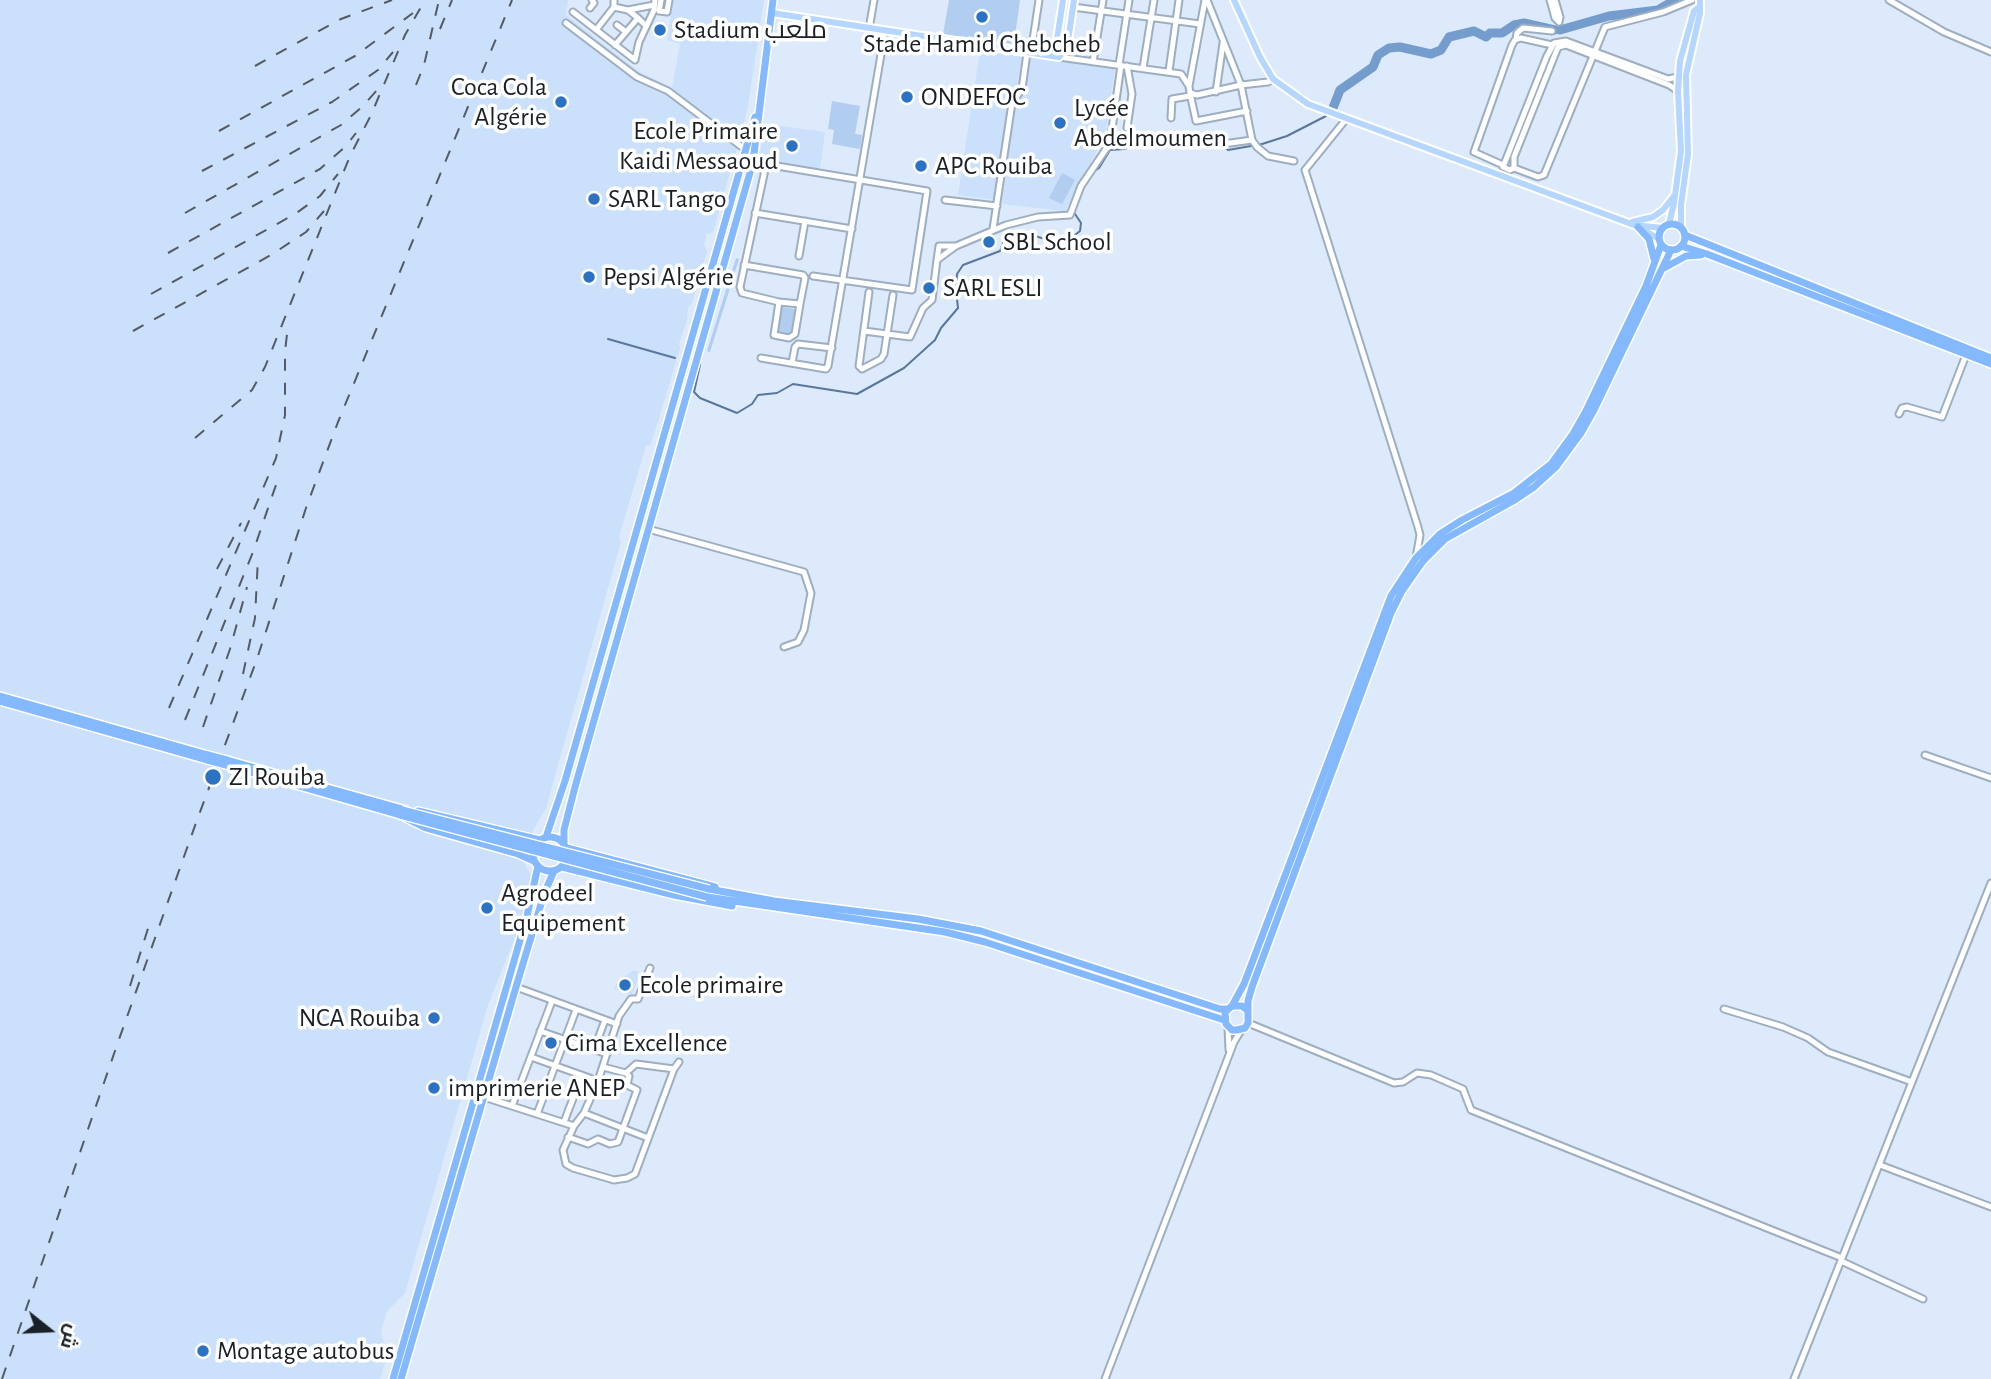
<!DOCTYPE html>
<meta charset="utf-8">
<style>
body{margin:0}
#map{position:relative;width:1991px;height:1379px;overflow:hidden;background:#ddeafb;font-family:"Alegreya Sans",Cairo,sans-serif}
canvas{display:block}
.north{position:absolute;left:14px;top:1295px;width:70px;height:70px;-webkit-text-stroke:5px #fff;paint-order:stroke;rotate:108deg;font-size:19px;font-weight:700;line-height:28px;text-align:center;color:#1a2027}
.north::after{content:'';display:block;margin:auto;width:24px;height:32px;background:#1a2027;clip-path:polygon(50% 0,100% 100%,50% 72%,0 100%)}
</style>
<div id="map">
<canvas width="1991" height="1379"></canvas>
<div class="north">ش</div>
</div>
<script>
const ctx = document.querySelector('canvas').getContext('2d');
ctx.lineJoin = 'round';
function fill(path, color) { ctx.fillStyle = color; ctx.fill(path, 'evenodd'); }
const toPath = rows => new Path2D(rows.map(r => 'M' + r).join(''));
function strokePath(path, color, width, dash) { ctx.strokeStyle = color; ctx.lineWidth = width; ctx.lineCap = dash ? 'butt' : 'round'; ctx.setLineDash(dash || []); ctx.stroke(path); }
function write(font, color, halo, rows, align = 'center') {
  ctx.font = font + ' "Alegreya Sans",Cairo,sans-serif'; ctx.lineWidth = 7; ctx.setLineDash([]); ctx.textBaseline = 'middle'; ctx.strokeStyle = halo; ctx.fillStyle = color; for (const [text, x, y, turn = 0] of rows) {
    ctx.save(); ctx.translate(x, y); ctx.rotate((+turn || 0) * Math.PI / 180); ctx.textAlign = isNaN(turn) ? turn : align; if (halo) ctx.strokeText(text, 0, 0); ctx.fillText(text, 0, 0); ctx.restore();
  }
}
fill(toPath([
 [0,0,568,0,566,15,638,71,672,88,680,44,667,40,673,0,764,0,748,106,739,142,724,193,722,194,723,199,713,232,707,234,704,244,707,251,692,303,688,307,687,321,679,344,680,348,670,382,651,444,646,446,619,537,621,542,546,808,531,834,521,834,515,854,524,863,532,877,524,915,488,1005,405,1293,387,1311,381,1331,387,1356,380,1379,0,1379],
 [980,51,1022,57,1017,88,1009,105,995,200,958,195],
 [1031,57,1115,68,1105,136,1065,211,1002,204,1015,109,1025,92],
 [764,124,825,132,820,169,759,160],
 [634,970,640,973,632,995,614,989,617,982]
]), '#cbe0fa');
fill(toPath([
 [949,0,1020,0,1014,44,943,34],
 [832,101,860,106,855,134,862,135,860,149,832,144,834,130,828,129],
 [1062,173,1075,180,1062,204,1049,198],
 [736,258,739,259,710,352,707,351],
 [782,307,795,309,791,335,778,333]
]), '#b1cdf0');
strokePath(toPath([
 [1259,145,1287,136,1326,116],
 [1092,173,1099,168,1110,150,1124,149,1154,136,1181,134,1216,137,1218,143,1228,150,1251,146],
 [608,339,675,358],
 [700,365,694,392,700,398,737,413,752,404,758,395,777,393,793,384,857,394,904,368,935,340,941,328,958,308,956,290,957,274,963,265,1000,251,1007,233,1028,234,1055,242,1066,242,1080,231,1081,223,1073,211]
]), '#59779b', 2);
strokePath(toPath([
 [1560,30,1609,16,1658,10,1675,0],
 [1333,108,1340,90,1373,67,1378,55,1389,48,1400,47,1431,54,1441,50,1449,37,1474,31,1486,37,1490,33,1502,33,1514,25,1524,23,1555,30]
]), '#749ccd', 9);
const minor = toPath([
 [661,0,659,11,667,12,669,0],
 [1207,0,1241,85,1252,140,1257,147,1268,156,1294,161],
 [1550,0,1555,18,1559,22],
 [1555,0,1560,17,1559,22],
 [1889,0,1944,32,1991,52],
 [614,7,628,10,638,18],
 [1073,7,1200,24],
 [590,8,594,3,592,0],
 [628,10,654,5],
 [573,12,635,60,639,42,654,10,655,0],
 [566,23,637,77,668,91,746,150,754,153],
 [617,25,626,32],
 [869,29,874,0],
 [596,30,614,7,614,0],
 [1516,39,1517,33,1523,28,1552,31],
 [615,45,638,18,646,26],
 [1031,53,1039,0],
 [1059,57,1181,74,1189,86,1190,93,1197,95,1241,85,1268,82,1273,79],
 [1093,62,1103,0],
 [1119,65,1129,0],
 [1143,68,1154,0],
 [1169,71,1179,0],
 [1189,86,1205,0],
 [1678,91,1669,85,1566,45,1558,47,1514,157,1514,168,1510,170,1503,167,1547,56,1554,43,1566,41,1668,79,1678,77],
 [1216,92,1223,43],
 [1190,93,1196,121,1247,111],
 [1171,118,1172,99,1190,96],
 [1347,118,1305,170,1418,527,1420,535,1416,558],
 [1127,128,1132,94,1127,66],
 [1223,144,1252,140],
 [753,162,927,191,912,290,813,276],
 [766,165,740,287,742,293,779,302],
 [1503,165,1474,152,1512,45,1515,40,1521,38,1552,45],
 [1514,168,1538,177,1544,175,1605,27,1663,12,1692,0],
 [945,200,997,206],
 [755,213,852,229],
 [993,229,1012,103,1022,89,1027,53],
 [799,256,805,221],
 [937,260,939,246,956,246],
 [744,265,803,275,805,278,800,304,795,334,789,338,774,335,779,302,800,304],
 [869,292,859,366,862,369,881,359,884,354,893,295],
 [864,331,910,337,923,308,932,300,937,260,956,246,1006,225,1038,217,1070,215,1081,186,1110,143,1121,65],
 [761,358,826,369,828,366,885,31],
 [792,363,795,347,798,344,832,348],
 [1899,414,1902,408,1907,407,1942,417,1966,355],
 [648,529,804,572,811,593,804,630,798,642,784,647],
 [1925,755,1991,778],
 [650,968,638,999,631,999,619,1016,598,1081,584,1113,574,1126,563,1150,566,1164,573,1168,614,1180,627,1178,635,1174,674,1069],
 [516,987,617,1024],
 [1724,1009,1783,1027,1808,1038,1828,1052,1912,1082],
 [1248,1023,1394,1083,1403,1082,1417,1073,1431,1075,1463,1089,1471,1110,1842,1258],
 [1228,1027,1229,1050],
 [540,1031,607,1054],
 [594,1050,605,1020],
 [531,1057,598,1081],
 [603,1067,626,1073,636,1064,674,1069,679,1062],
 [484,1097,574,1126],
 [512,1106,552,1001],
 [584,1113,648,1138],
 [537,1114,576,1010],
 [564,1122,582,1075],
 [568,1137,588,1144,598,1139,610,1144,618,1142,637,1090,627,1085,629,1076,626,1073],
 [1880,1165,1991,1207],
 [1841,1261,1923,1299],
 [1105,1379,1234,1042,1242,1029],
 [1794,1379,1991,883]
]);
const major = toPath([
 [1234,0,1260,57,1273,79,1308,104,1618,219,1634,225,1662,228],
 [772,13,1059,57],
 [1059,57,1067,48,1074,0],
 [1059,57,1056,46,1063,0],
 [1632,222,1653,217,1663,210,1674,196],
 [1669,224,1674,203,1681,151,1678,91,1680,61,1694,11,1699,7],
 [1681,227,1681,205,1688,154,1686,75,1700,13,1700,0],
 [1642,229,1659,239]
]);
const highway = toPath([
 '1659 237a13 13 0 1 1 26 0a13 13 0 1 1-26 0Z',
 [1638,227,1649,239,1654,259],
 [1685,235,1991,358],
 [1681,246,1707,254,1991,364],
 [1664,268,1686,256,1701,255],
 [0,696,208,755],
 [0,701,207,760],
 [227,760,406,810],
 [226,765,400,815,426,828,518,854,534,861],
 [418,811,540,840],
 '533 854a17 17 0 1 1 34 0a17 17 0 1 1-34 0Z',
 [546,837,565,781,755,117],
 [564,844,564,830,575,787,753,162,773,0],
 [567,848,715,887],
 [562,867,674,895,732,906],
 [709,889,774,901,918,919,981,931,1220,1009,1228,1009],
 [707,897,945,932,985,942,1224,1020],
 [1232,1006,1244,984,1391,596,1416,558,1440,534,1462,520,1514,493,1551,464,1573,434,1586,411,1646,286,1661,245],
 [1247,1010,1242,1006,1232,1006,1225,1012,1226,1024,1232,1030,1237,1030,1245,1028,1248,1023,1248,1001,1252,987,1391,613,1402,591,1423,561,1445,539,1513,501,1534,487,1556,467,1581,433,1594,410,1671,250],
 [393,1379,527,916,538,866],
 [401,1379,516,987,544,894,554,871]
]);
strokePath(minor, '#9eaec1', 9);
strokePath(major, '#fff', 10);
strokePath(highway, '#fff', 10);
strokePath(minor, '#fff', 5);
strokePath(major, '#b5d6fe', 6);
strokePath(highway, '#84bafd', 7);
strokePath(toPath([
 [440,29,452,0],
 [255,66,341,19,392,0],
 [416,85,424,65,439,0],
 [219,131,355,56,413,13],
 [202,171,332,102,378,70,393,52],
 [185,213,341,125,362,107,378,89],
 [168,253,320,169,346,146,356,133],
 [151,294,295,214,320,196,338,174],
 [133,331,271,255,306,232,324,211],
 [195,438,252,390,265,367,350,156,371,115,405,35,425,0],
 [217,569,241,523],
 [243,674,255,618,258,558],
 [169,708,276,458,285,415,285,352,288,325],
 [185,720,253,552,278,479],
 [203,727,230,649,247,587],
 [130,986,150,922],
 [2,1379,117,1045,197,820,257,659,306,508,338,422,512,0]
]), '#535b65', 2, [12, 12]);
const highwayBridge = toPath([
 [208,755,227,760],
 [207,760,226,765],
 [402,810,709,889],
 [400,815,707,897]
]);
strokePath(highwayBridge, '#fff', 10, []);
strokePath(highwayBridge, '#84bafd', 7);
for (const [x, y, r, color] of [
 [982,17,7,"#2c72c3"],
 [660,30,7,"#2c72c3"],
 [907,97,7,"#2c72c3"],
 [561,102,7,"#2c72c3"],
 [1060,123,7,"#2c72c3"],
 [792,146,7,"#2c72c3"],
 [921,166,7,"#2c72c3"],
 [594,199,7,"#2c72c3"],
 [989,242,7,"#2c72c3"],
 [589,277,7,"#2c72c3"],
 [929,288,7,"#2c72c3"],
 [213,777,9,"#2c72c3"],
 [487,908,7,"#2c72c3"],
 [625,985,7,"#2c72c3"],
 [434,1018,7,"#2c72c3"],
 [551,1043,7,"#2c72c3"],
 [434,1088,7,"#2c72c3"],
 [203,1351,7,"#2c72c3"]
]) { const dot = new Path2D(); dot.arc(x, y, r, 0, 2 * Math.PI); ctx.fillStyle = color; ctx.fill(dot); strokePath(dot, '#fff', 2.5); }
write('26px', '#1a2027', '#fff', [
 ["Stadium ملعب",674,30],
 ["Stade Hamid Chebcheb",982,44,"center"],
 ["Coca Cola",547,87,"right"],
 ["Algérie",547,117,"right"],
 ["ONDEFOC",921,97],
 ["Lycée",1074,108],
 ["Abdelmoumen",1074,138],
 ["Ecole Primaire",778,131,"right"],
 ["Kaidi Messaoud",778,161,"right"],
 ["APC Rouiba",935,166],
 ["SARL Tango",608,199],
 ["SBL School",1003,242],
 ["Pepsi Algérie",603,277],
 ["SARL ESLI",943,288],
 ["ZI Rouiba",229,777],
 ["Agrodeel",501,893],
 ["Equipement",501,923],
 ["Ecole primaire",639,985],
 ["NCA Rouiba",420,1018,"right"],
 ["Cima Excellence",565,1043],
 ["imprimerie ANEP",448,1088],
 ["Montage autobus",217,1351]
], 'left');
</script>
